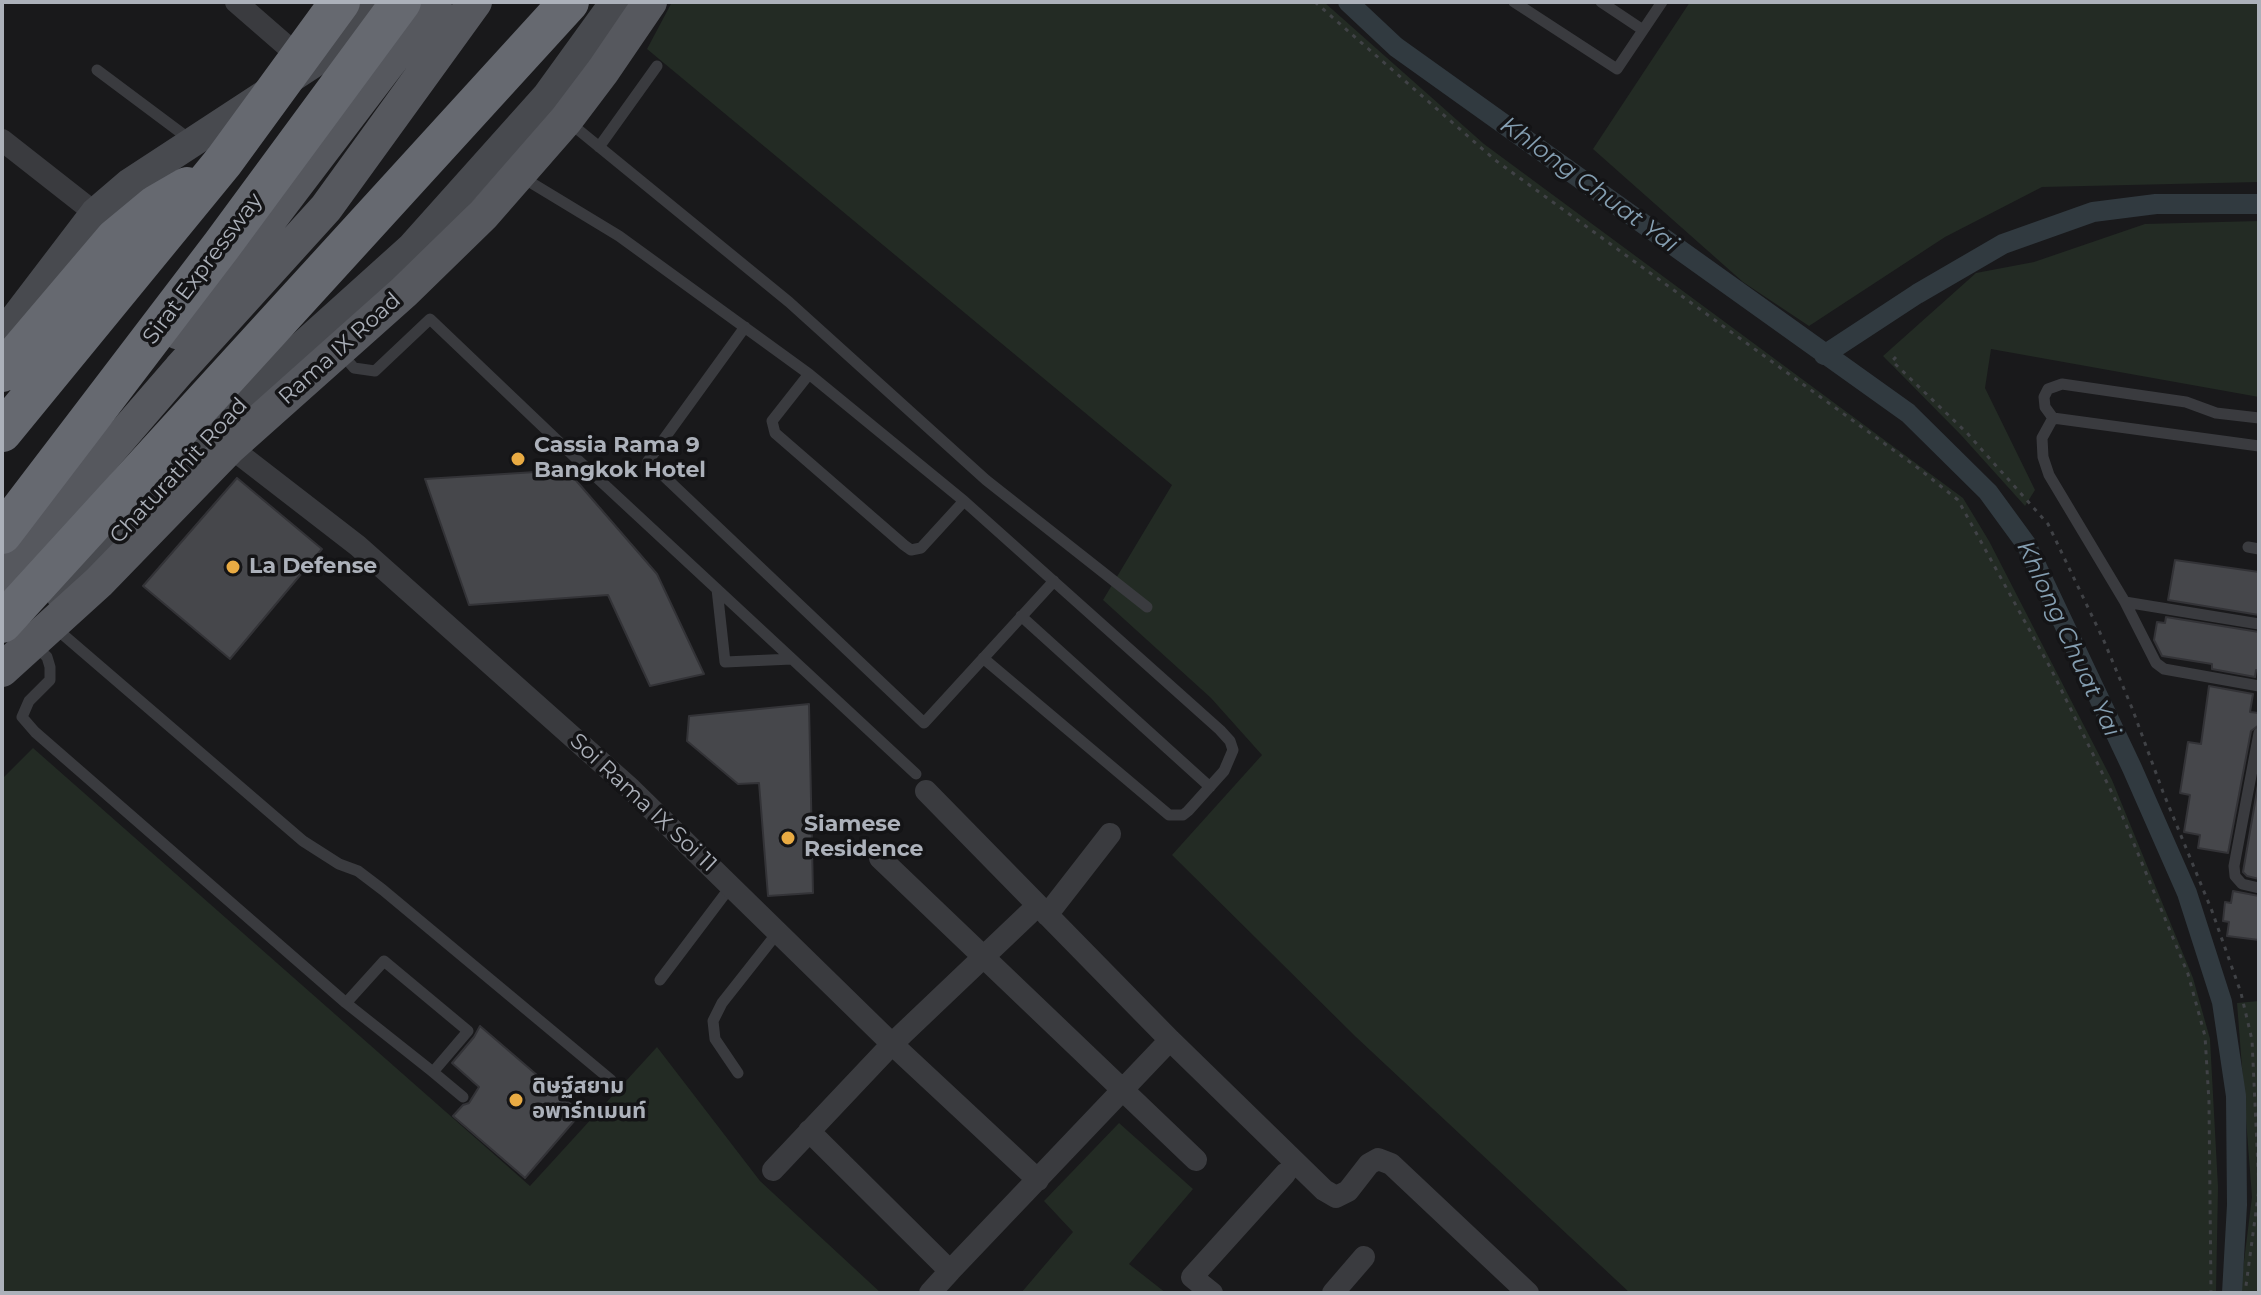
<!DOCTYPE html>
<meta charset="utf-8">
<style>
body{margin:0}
#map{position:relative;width:2261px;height:1295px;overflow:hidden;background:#19191b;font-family:Montserrat,sans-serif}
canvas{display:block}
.frame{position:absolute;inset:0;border:4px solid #acb1ba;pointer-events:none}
</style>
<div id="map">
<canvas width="2261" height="1295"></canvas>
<div class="frame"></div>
</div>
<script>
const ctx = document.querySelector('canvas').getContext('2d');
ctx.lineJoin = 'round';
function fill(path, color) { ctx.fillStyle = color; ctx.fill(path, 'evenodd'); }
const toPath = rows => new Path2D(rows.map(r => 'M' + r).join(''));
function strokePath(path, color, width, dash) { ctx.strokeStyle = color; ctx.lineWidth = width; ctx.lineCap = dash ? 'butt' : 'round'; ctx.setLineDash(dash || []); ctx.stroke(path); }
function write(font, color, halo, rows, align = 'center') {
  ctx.font = font + ' Montserrat,"Noto Sans Thai",sans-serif'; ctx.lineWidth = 7; ctx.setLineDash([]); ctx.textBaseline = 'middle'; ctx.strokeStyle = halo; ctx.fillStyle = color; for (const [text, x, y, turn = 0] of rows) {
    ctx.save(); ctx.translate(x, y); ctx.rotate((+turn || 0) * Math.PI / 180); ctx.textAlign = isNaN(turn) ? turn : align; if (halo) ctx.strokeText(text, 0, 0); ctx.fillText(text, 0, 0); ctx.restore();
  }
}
fill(toPath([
 [672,2,1324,2,1484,144,1963,498,1989,541,2112,780,2193,978,2210,1039,2218,1187,2216,1293,1630,1293,1356,1037,1172,855,1262,755,1211,698,1103,600,1172,485,647,49],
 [1690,2,2259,2,2259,182,2042,187,1945,237,1809,326,1743,282,1593,149],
 [2259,221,2259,397,1991,349,1985,388,2035,490,2025,506,1961,435,1883,356,1976,273,2034,262,2145,224],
 [33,748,530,1186,657,1047,760,1181,881,1293,2,1293,2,779],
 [2259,1001,2259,1293,2240,1293,2252,1197,2237,1003],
 [1119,1123,1193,1189,1129,1264,1166,1293,1021,1293,1073,1232,1044,1201]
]), '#232b24');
strokePath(toPath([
 [1348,2,1396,47,1908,413,1988,492,2026,544,2132,768,2187,893,2222,1002,2236,1096,2237,1205,2232,1293],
 [1824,355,1917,294,2003,244,2093,212,2156,204,2259,204]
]), '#313a40', 20);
const building = toPath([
 [567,470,657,574,704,674,650,686,608,595,469,605,425,479,567,470],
 [237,478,322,549,230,659,143,586,237,478],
 [2175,560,2259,572,2259,615,2168,600,2175,560],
 [2166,617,2259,632,2259,671,2256,670,2255,677,2212,669,2212,664,2162,656,2154,640,2157,622,2165,623,2166,617],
 [2209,686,2253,694,2250,712,2259,713,2259,725,2251,731,2228,853,2198,848,2200,835,2184,832,2190,795,2180,793,2188,742,2201,744,2209,686],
 [809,704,813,893,768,896,759,783,738,784,687,741,689,716,809,704],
 [2259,779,2259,879,2247,876,2243,872,2259,779],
 [2233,891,2259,896,2259,940,2227,936,2229,922,2223,921,2225,902,2231,903,2233,891],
 [480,1026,581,1113,525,1178,453,1116,463,1105,469,1103,479,1087,452,1063,474,1037,480,1026]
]);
fill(building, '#46474b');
strokePath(building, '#333337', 2);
strokePath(toPath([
 [1315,2,1495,160,1918,468,1958,500,2051,669,2117,803,2188,974,2205,1036,2209,1102,2211,1293],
 [1896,357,1892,361,1967,433,2048,524,2104,641,2132,708,2163,792,2212,911,2241,993,2252,1040,2259,1189,2245,1293]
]), '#404246', 3, [4, 6]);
strokePath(toPath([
 [1514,2,1617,69,1662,2],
 [1601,2,1643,30],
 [97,70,192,141],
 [570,123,789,302,986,480,1147,607],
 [599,147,657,66],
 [520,176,619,236,809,374,964,501,1220,730,1230,741,1233,750,1224,771,1188,811,1183,815,1169,815,983,658],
 [745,327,648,461,924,723,1054,581],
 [342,354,354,368,375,371,430,319,580,462,916,774],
 [809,374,772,421,775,433,904,545,911,550,921,548,964,501],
 [2053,418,2045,407,2044,397,2048,389,2062,384,2186,402,2216,413,2259,418],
 [2259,446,2053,418,2042,438,2043,457,2049,475,2125,602,2156,663,2164,669,2259,686],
 [2248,547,2259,549],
 [717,589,725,662,792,659],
 [2125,602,2259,624],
 [1021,616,1210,787],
 [53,626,303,841,339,864,358,871,383,890,611,1080],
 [34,644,47,657,50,667,50,680,29,701,22,717,35,732,346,1003,433,1072,468,1031,384,961,346,1003],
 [2259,733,2234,866,2235,876,2242,884,2259,888],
 [660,980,731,886],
 [433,1072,463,1097],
 [738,1073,715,1039,713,1021,722,1003,778,932]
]), '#3a3b3f', 11);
strokePath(toPath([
 [236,2,305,62],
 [2,140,95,213],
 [230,447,358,546,631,789,892,1044,1038,1180],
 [926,791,1170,1040,1324,1190,1336,1197,1348,1191,1369,1164,1378,1159,1391,1164,1528,1293],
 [880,858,1196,1160],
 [1047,915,1110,834],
 [809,1131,950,1271,930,1293],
 [773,1170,892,1044,1037,906],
 [950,1271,1170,1040],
 [1212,1293,1192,1277,1285,1174],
 [1333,1293,1364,1257]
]), '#3a3b3f', 22);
strokePath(toPath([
 [2,335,95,213,130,183,344,43,373,2],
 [62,597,190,456,270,375,411,248,547,96,615,2]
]), '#484a4f', 30);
strokePath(toPath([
 [177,332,240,259,435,2],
 [2,575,180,369,326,208,475,2],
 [2,670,99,582,230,447,404,292,483,215,566,120,603,71,650,2]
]), '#56585e', 34);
strokePath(toPath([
 [2,372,115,239,156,205,187,187],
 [2,432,224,161,340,2],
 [2,534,222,245,401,2],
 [2,623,569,2]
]), '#666970', 40);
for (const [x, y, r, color] of [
 [518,459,8,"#e9ab43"],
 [233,567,8,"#e9ab43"],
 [788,838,8,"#e9ab43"],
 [516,1100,8,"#e9ab43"]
]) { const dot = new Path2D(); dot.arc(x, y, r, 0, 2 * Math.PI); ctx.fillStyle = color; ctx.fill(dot); strokePath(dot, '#141416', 3); }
write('22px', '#acb1ba', '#141416', [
 ["Sirat Expressway",203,269,-53],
 ["Rama IX Road",340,349,-42],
 ["Chaturathit Road",179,471,-47],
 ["Soi Rama IX Soi 11",643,803,43]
]);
write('bold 22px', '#acb1ba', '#141416', [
 ["Cassia Rama 9",534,446],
 ["Bangkok Hotel",534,471],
 ["La Defense",249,567],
 ["Siamese",804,825],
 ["Residence",804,850],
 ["ดิษฐ์สยาม",532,1087],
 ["อพาร์ทเมนท์",532,1112]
], 'left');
write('italic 24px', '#859fb2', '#141416', [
 ["Khlong Chuat Yai",1589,185,36],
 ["Khlong Chuat Yai",2068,639,65]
]);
</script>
